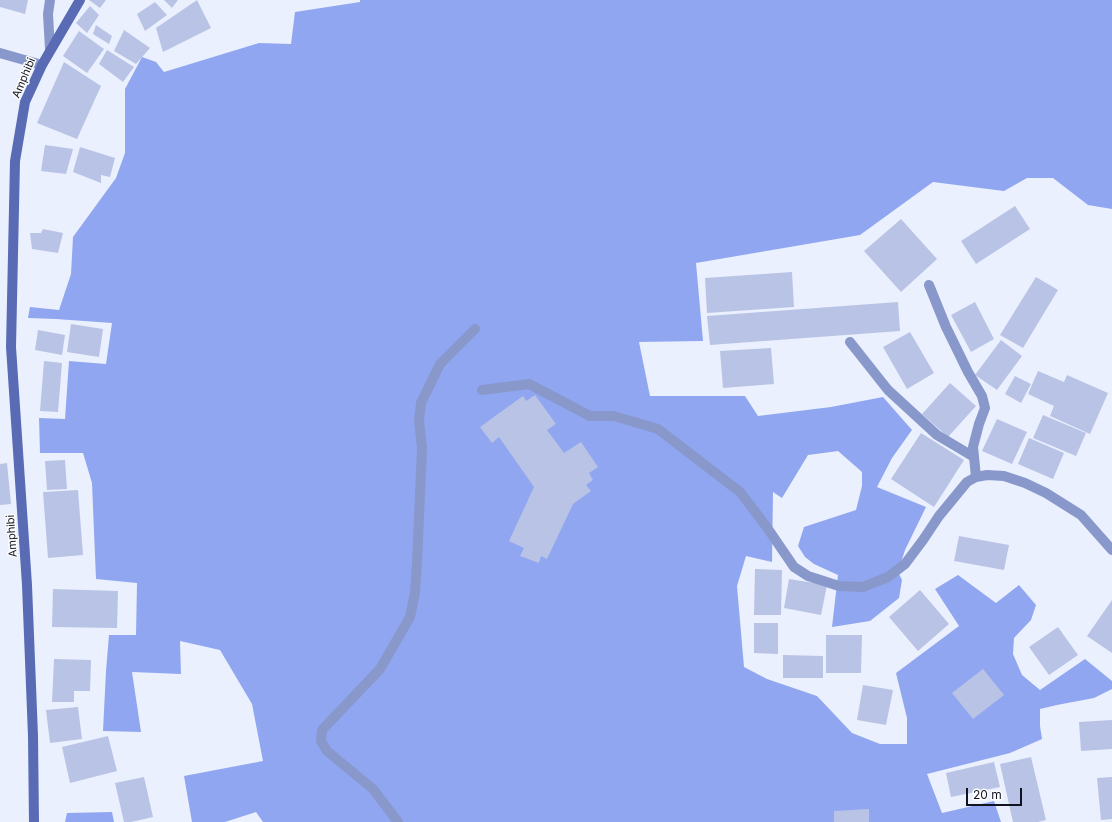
<!DOCTYPE html>
<style>
body{margin:0}
#map{position:relative;width:1112px;height:822px;overflow:hidden;background:#ebf0fe;font-family:Inter,sans-serif}
canvas{display:block}
.scale{position:absolute;left:966px;top:788px;width:56px;height:18px;box-sizing:border-box;border:2px solid #111420;border-top:0;padding-left:5px;font-size:12px;line-height:14px;white-space:nowrap;color:#111420;-webkit-text-stroke:3px #fdfdfd;paint-order:stroke}
</style>
<div id="map">
<canvas width="1112" height="822"></canvas>
<div class="scale">20 m</div>
</div>
<script>
const ctx = document.querySelector('canvas').getContext('2d');
ctx.lineJoin = 'round';
function fill(path, color) { ctx.fillStyle = color; ctx.fill(path, 'evenodd'); }
const toPath = rows => new Path2D(rows.map(r => 'M' + r).join(''));
function strokePath(path, color, width, dash) { ctx.strokeStyle = color; ctx.lineWidth = width; ctx.lineCap = dash ? 'butt' : 'round'; ctx.setLineDash(dash || []); ctx.stroke(path); }
function write(font, color, halo, rows, align = 'center') {
  ctx.font = font + ' Inter,sans-serif'; ctx.lineWidth = 3; ctx.setLineDash([]); ctx.textBaseline = 'middle'; ctx.strokeStyle = halo; ctx.fillStyle = color; for (const [text, x, y, turn = 0] of rows) {
    ctx.save(); ctx.translate(x, y); ctx.rotate((+turn || 0) * Math.PI / 180); ctx.textAlign = isNaN(turn) ? turn : align; if (halo) ctx.strokeText(text, 0, 0); ctx.fillText(text, 0, 0); ctx.restore();
  }
}
fill(toPath([
 [360,0,1112,0,1112,209,1088,205,1053,178,1027,178,1004,191,933,182,860,235,696,263,703,341,639,342,650,396,745,396,758,416,831,407,883,397,912,430,892,458,877,487,926,507,905,550,898,572,902,580,899,598,870,621,832,627,838,575,814,564,805,557,798,546,804,527,856,510,862,486,862,472,838,451,808,455,782,498,773,492,772,562,746,556,737,586,744,667,767,679,817,696,852,733,880,744,907,744,907,718,896,673,959,626,935,589,958,575,996,603,1019,585,1036,605,1031,620,1014,638,1013,654,1022,675,1040,690,1085,659,1112,681,1112,689,1094,698,1057,705,1040,709,1040,726,1042,739,1010,753,927,774,942,813,994,801,1001,822,263,822,256,812,225,822,192,822,184,776,263,761,252,704,220,650,180,641,181,674,132,672,141,732,103,731,106,671,109,635,136,635,137,583,96,579,92,483,83,453,40,453,39,418,65,419,69,361,106,364,112,323,56,319,28,318,30,307,59,310,71,274,73,237,116,178,125,153,125,89,142,57,156,62,164,72,259,43,291,44,295,12,360,2],
 [112,812,114,822,65,822,67,813]
]), '#91a6f1');
fill(toPath([
 [0,0,28,0,25,14,0,7],
 [89,0,106,0,100,8],
 [164,0,178,0,172,8],
 [197,0,211,28,163,52,156,28],
 [155,2,167,15,145,31,137,14],
 [90,6,99,15,87,33,76,23],
 [96,25,112,36,109,44,93,34],
 [124,30,150,48,136,64,114,51],
 [79,31,104,49,87,73,63,56],
 [107,50,134,67,123,82,99,64],
 [64,62,101,86,77,139,37,123],
 [45,145,73,149,66,174,41,171],
 [80,147,115,158,110,177,101,175,101,183,73,172],
 [1015,206,1030,229,976,264,961,241],
 [901,219,937,259,901,292,864,251],
 [43,229,63,233,58,253,32,249,30,233,41,233],
 [792,272,794,307,707,313,705,278],
 [1036,277,1058,290,1023,348,1000,335],
 [898,302,900,331,710,345,707,316],
 [975,302,994,339,971,352,951,315],
 [71,324,103,329,99,357,67,352],
 [38,330,65,335,62,355,35,350],
 [910,332,934,373,907,389,883,347],
 [1001,340,1022,356,997,390,975,375],
 [771,348,774,384,723,388,720,351],
 [44,361,62,363,58,412,40,411],
 [1038,371,1064,382,1067,375,1108,393,1090,434,1050,416,1054,406,1028,394],
 [1015,376,1031,384,1021,403,1005,394],
 [950,383,976,406,948,437,922,414],
 [535,395,556,424,547,430,564,453,581,442,598,467,589,473,593,480,586,485,591,491,573,504,547,559,541,556,539,563,520,556,524,548,509,541,534,487,499,437,492,443,480,427,523,396,526,401],
 [1043,415,1086,433,1076,456,1033,438],
 [997,419,1027,432,1012,464,982,451],
 [921,433,964,460,934,507,891,479],
 [1029,438,1064,453,1053,479,1018,464],
 [65,460,67,489,47,490,45,461],
 [7,463,11,504,0,505,0,464],
 [78,490,83,555,48,558,43,492],
 [959,536,1009,545,1004,570,954,561],
 [755,569,782,570,781,615,754,615],
 [789,579,827,585,821,615,784,608],
 [53,589,118,591,117,628,52,627],
 [920,590,949,624,918,651,889,617],
 [1112,600,1112,653,1087,636],
 [754,623,778,623,778,654,754,653],
 [1058,627,1078,655,1049,675,1029,647],
 [826,635,862,635,861,673,826,673],
 [783,655,823,656,823,678,783,678],
 [54,659,91,660,90,691,74,691,74,702,52,702],
 [983,669,1004,695,973,719,952,693],
 [863,685,893,690,886,725,857,720],
 [78,707,82,739,50,743,46,710],
 [1112,720,1112,749,1081,751,1079,722],
 [108,736,117,771,70,783,62,747],
 [1031,757,1046,820,1038,822,1013,822,1000,764],
 [994,762,1000,787,951,797,946,773],
 [144,777,153,817,131,822,124,822,115,783],
 [1112,777,1112,819,1101,820,1097,778],
 [869,809,869,822,834,822,834,811]
]), '#b9c3e5');
strokePath(toPath([
 [50,49,48,14,50,0],
 [0,53,42,65],
 [929,285,946,327,968,372,982,396,985,408,979,424,973,447,976,477],
 [850,342,888,390,937,435,974,457],
 [482,390,529,384,590,416,614,416,658,429,740,492,766,526,794,567,808,576,839,586,863,587,888,577,905,564,923,540,939,516,967,482,976,477,987,475,1004,476,1025,483,1046,493,1081,515,1112,550],
 [398,822,373,789,327,751,321,741,322,730,380,669,410,617,415,593,417,563,422,448,419,421,421,403,440,364,475,329]
]), '#8998cb', 10);
strokePath(toPath([
 [34,822,33,736,27,585,11,347,15,161,25,102,42,65,80,0]
]), '#596bb5', 10);
write('11px', '#111420', '#fdfdfd', [
 ["Amphibi",24,78,-67],
 ["Amphibi",12,536,-94]
]);
</script>
